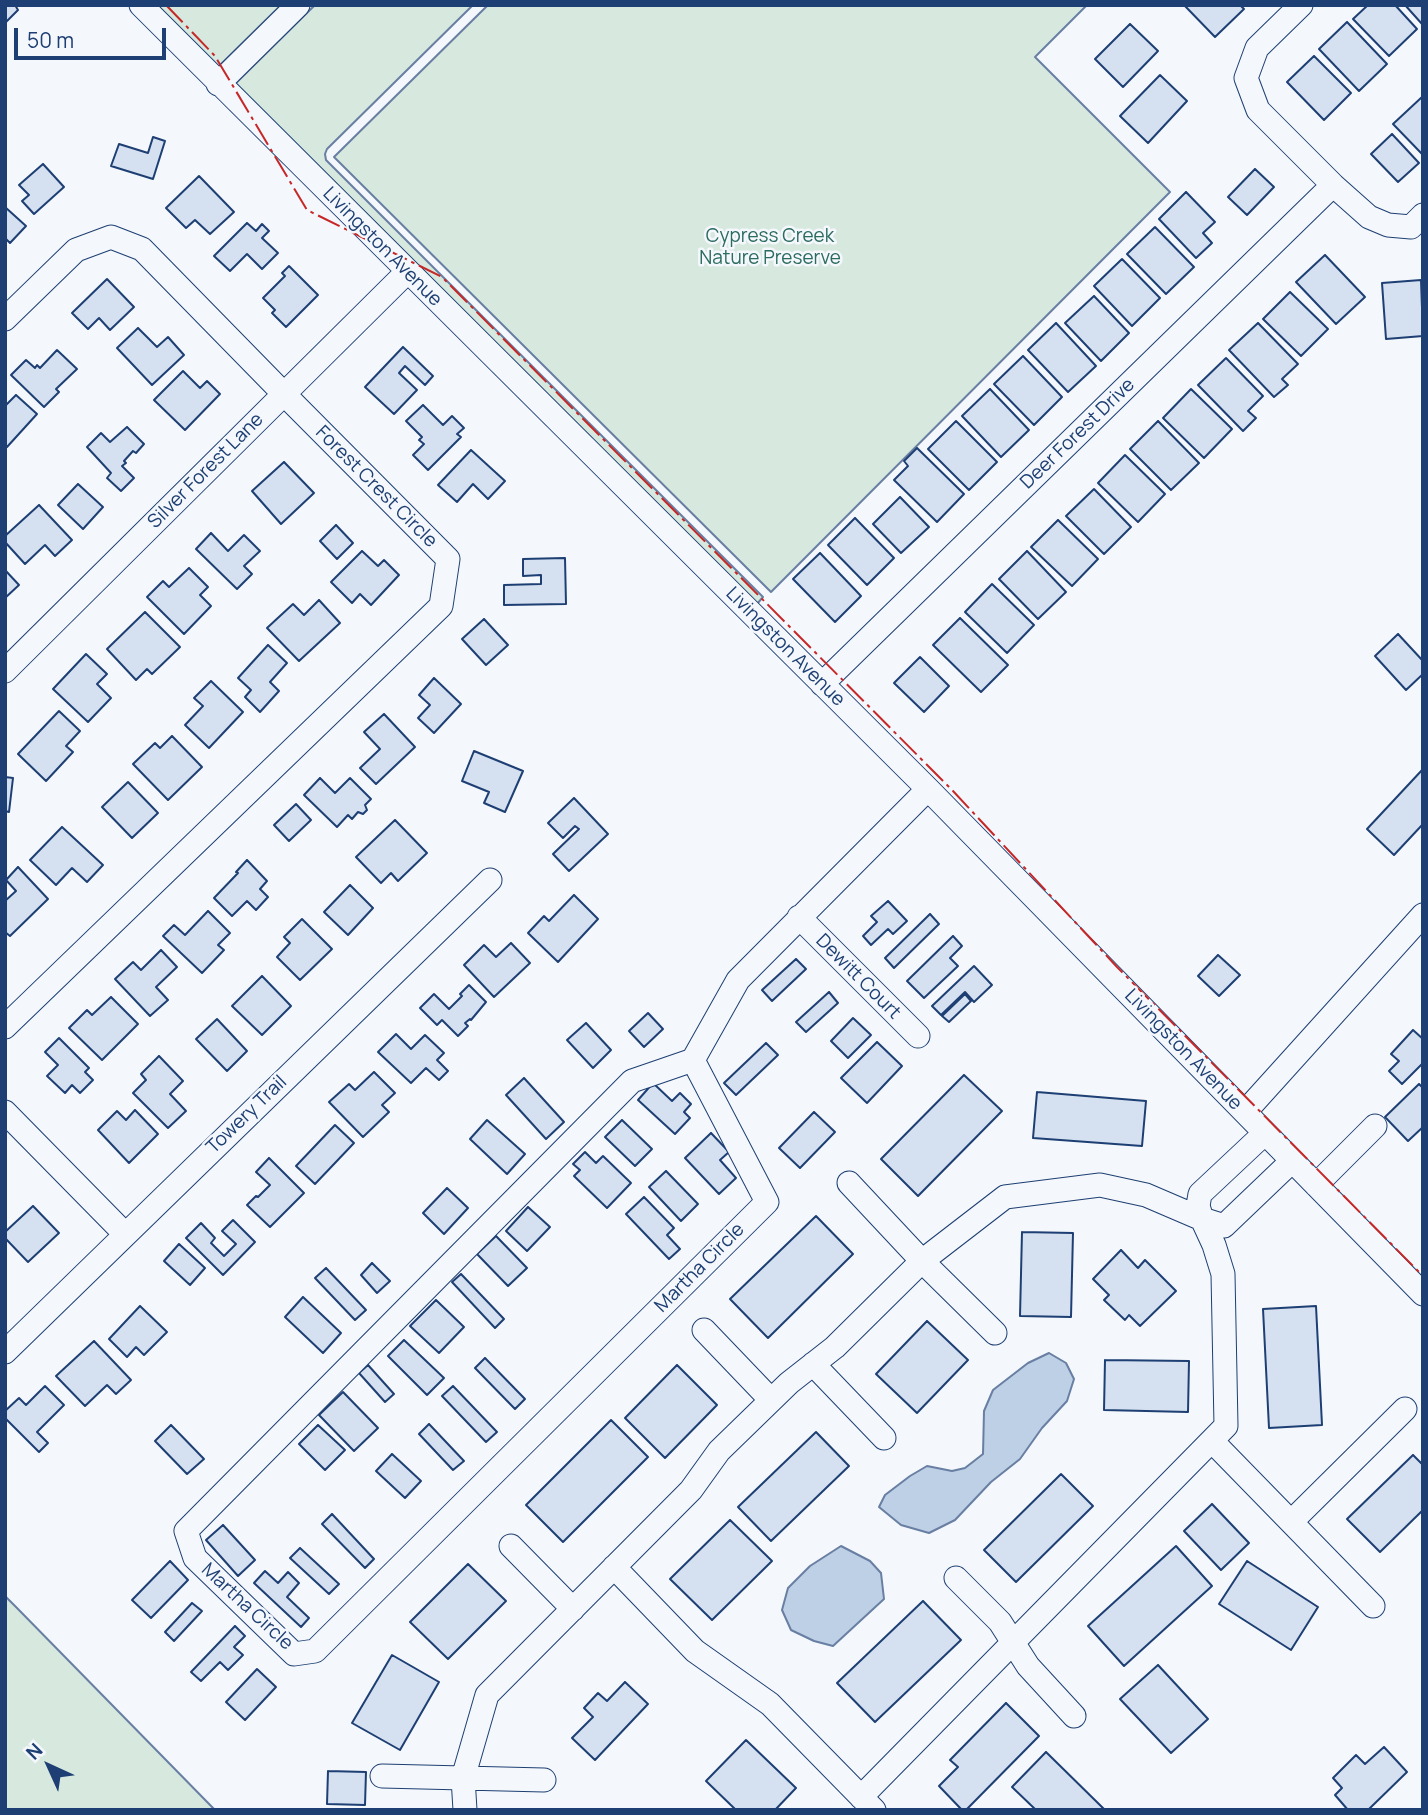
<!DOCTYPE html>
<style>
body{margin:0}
#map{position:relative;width:1428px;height:1815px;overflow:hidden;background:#f4f7fb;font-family:Manrope,sans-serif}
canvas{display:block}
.frame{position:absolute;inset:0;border:7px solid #1d3f73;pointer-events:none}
.north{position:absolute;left:14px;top:1731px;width:70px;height:70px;-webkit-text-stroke:5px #f4f7fb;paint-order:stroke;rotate:315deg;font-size:19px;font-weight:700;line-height:28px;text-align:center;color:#1d3f73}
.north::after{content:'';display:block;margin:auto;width:24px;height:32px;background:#1d3f73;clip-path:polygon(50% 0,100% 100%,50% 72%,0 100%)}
.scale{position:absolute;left:14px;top:28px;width:152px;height:32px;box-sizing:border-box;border:4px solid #1d3f73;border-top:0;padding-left:9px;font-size:21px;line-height:24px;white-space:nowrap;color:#1d3f73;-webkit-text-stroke:5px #f4f7fb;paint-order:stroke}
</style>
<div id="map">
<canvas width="1428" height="1815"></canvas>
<div class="frame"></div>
<div class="north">N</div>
<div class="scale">50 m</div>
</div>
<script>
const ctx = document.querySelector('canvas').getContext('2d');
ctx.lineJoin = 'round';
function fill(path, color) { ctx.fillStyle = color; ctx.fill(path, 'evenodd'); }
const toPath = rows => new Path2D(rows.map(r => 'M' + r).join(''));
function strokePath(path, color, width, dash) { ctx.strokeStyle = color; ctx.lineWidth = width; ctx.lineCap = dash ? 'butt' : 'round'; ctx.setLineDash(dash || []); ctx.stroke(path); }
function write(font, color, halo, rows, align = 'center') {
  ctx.font = font + ' Manrope,sans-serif'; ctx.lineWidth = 5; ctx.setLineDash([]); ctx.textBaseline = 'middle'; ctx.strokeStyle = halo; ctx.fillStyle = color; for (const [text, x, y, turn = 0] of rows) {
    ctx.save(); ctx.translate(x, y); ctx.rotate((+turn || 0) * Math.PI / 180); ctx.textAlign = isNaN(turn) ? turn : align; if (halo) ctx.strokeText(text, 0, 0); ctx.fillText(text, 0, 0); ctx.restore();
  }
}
const green = toPath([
 [155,5,281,5,217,68,155,5],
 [315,5,473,5,327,149,325,154,326,160,763,597,757,604,234,85,315,5],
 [488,5,1087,5,1035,57,1170,192,771,592,334,157,488,5],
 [5,1596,16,1607,215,1810,5,1810,5,1596]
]);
fill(green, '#d7e8df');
strokePath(green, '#687fa3', 2);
const water = toPath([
 [1049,1353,1066,1363,1074,1379,1067,1401,1042,1428,1020,1459,991,1482,955,1520,929,1533,901,1525,879,1507,885,1495,910,1476,927,1466,952,1471,965,1468,983,1454,984,1411,993,1390,1028,1363,1049,1353],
 [841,1546,870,1561,881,1573,884,1599,833,1646,814,1641,791,1630,782,1610,788,1588,810,1566,841,1546]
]);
fill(water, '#bed0e5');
strokePath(water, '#687fa3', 2);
const building = toPath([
 [5,5,15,5,18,10,5,23,5,5],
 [1184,5,1240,5,1244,9,1215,37,1184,5],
 [1368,5,1395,5,1417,29,1389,56,1353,19,1368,5],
 [1405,5,1423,5,1423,23,1422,24,1405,5],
 [1347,22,1387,64,1359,91,1319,49,1347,22],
 [1130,24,1158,51,1123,87,1095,59,1130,24],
 [1314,56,1351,93,1324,120,1287,82,1314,56],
 [1160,75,1187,101,1148,143,1120,116,1160,75],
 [1422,97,1423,98,1423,155,1393,124,1422,97],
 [1392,134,1419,163,1398,182,1371,154,1392,134],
 [153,137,165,141,153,179,111,166,119,144,148,153,153,137],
 [43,164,64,187,34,214,22,201,29,195,19,185,43,164],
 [1255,169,1274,187,1247,215,1228,197,1255,169],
 [199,176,234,212,210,234,195,220,186,228,166,208,199,176],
 [1186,192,1215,222,1203,233,1212,243,1196,258,1159,219,1186,192],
 [5,207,26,226,10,243,5,238,5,207],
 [247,223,256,231,262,224,269,231,262,238,278,253,262,269,247,254,230,271,214,256,247,223],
 [1155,227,1194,267,1166,294,1127,254,1155,227],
 [1325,255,1365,297,1336,324,1296,282,1325,255],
 [1122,259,1160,298,1132,326,1094,286,1122,259],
 [289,266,318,295,286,327,272,313,275,310,263,298,285,276,282,273,289,266],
 [107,279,134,307,110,330,99,318,88,329,72,313,107,279],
 [1421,280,1423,336,1386,339,1382,283,1421,280],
 [1290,292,1328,329,1301,356,1263,319,1290,292],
 [1094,296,1129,333,1101,361,1065,323,1094,296],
 [1056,323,1096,366,1068,392,1028,350,1056,323],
 [1258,323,1298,364,1282,379,1288,385,1274,397,1229,350,1258,323],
 [138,328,157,347,168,337,184,355,152,385,117,348,138,328],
 [403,347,433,376,425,385,405,366,399,373,417,390,394,414,365,387,403,347],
 [57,350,77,369,56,389,59,392,44,407,11,375,26,360,35,368,37,365,40,368,57,350],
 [1023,356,1062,397,1034,425,994,384,1023,356],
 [1226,358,1263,396,1248,411,1256,418,1243,431,1198,385,1226,358],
 [183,371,200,388,207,381,220,394,185,430,154,400,183,371],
 [990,389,1029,430,1001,457,962,416,990,389],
 [1191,389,1232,429,1204,458,1163,418,1191,389],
 [16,395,37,414,7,447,5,446,5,406,16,395],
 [423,405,443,425,452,416,464,428,457,434,461,437,428,470,413,455,424,444,419,440,422,437,406,421,423,405],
 [956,421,997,462,969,490,928,449,956,421],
 [1158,421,1199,463,1171,490,1130,449,1158,421],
 [127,427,144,444,136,453,133,451,124,461,126,463,122,466,134,478,121,491,107,478,111,473,87,447,101,433,110,442,127,427],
 [917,448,964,494,937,522,894,480,908,466,904,461,917,448],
 [471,450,505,481,488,499,473,484,457,502,438,485,471,450],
 [1125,455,1165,494,1138,522,1098,483,1125,455],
 [284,462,314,493,281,524,252,491,284,462],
 [78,484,103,507,83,529,58,505,78,484],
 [1094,489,1131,527,1104,554,1066,516,1094,489],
 [900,497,929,527,901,553,873,524,900,497],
 [39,505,72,540,55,556,45,545,25,564,5,542,5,536,39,505],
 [855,518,894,558,867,585,828,545,855,518],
 [1058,520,1098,559,1072,586,1031,547,1058,520],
 [336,525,353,543,337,559,320,541,336,525],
 [211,533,228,551,244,535,260,551,244,566,252,574,237,589,196,549,211,533],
 [362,551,378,566,384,560,399,575,371,605,360,594,352,603,331,582,362,551],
 [1027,551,1066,592,1038,619,999,579,1027,551],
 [820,553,861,596,835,622,793,579,820,553],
 [565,558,566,604,504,605,504,585,541,584,541,575,523,576,523,559,565,558],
 [189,568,208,587,200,595,211,606,184,634,147,597,163,581,169,587,189,568],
 [5,570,19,585,5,598,5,570],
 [992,584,1034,625,1007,653,965,612,992,584],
 [319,600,340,623,299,661,267,628,293,604,304,615,319,600],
 [145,612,180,647,152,674,147,669,136,680,107,649,145,612],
 [960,618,1008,665,981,692,933,645,960,618],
 [484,619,508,645,486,665,462,639,484,619],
 [1398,634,1423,661,1423,674,1406,690,1375,656,1398,634],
 [268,645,287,663,270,682,279,691,260,712,245,697,251,690,238,678,268,645],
 [86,654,107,674,97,684,111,698,88,722,53,689,86,654],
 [920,657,949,686,924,712,894,683,920,657],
 [434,678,461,704,434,733,418,718,430,705,419,695,434,678],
 [211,681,243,712,209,748,185,725,203,706,194,698,211,681],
 [59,711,80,731,66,746,73,752,46,781,18,754,59,711],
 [384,714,415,747,376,784,360,768,380,749,364,732,384,714],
 [172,736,202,767,168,800,133,764,155,743,160,748,172,736],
 [474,751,523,771,505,812,484,803,489,792,462,781,474,751],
 [1423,769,1423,824,1394,855,1367,829,1423,769],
 [5,777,13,778,9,812,5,811,5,777],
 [320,778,335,793,350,778,371,799,365,805,367,810,363,814,358,812,352,819,348,815,337,827,304,795,320,778],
 [128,782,158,813,132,838,102,807,128,782],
 [574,798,608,834,569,871,553,854,579,829,575,826,563,838,548,823,574,798],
 [296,804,311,820,289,841,274,825,296,804],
 [395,820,427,853,398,881,391,873,381,883,356,857,395,820],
 [62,827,103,865,87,882,72,868,56,885,30,860,62,827],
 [247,860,267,881,260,889,268,897,256,910,247,901,232,916,214,898,238,873,236,872,247,860],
 [18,867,48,899,10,936,5,932,5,901,16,891,6,880,18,867],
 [350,885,373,908,348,935,324,912,350,885],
 [574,895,598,919,558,962,528,933,544,916,549,921,574,895],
 [888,901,907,921,893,934,888,929,871,945,863,936,877,922,871,916,888,901],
 [208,911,230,933,218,945,224,950,202,973,163,936,174,925,185,935,208,911],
 [930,914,939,924,894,968,885,958,930,914],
 [302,919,332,949,300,980,277,957,290,943,284,937,302,919],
 [953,936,962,946,950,958,958,966,924,998,907,981,953,936],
 [511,943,530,963,494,997,464,965,484,945,496,957,511,943],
 [161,950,177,967,156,987,168,1000,150,1016,115,979,133,962,141,970,161,950],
 [1218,955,1240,975,1219,996,1198,976,1218,955],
 [796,959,806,969,772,1001,762,990,796,959],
 [974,966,992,985,974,1002,965,992,941,1015,932,1006,974,966],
 [262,976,291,1006,262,1035,232,1006,262,976],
 [469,985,486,1002,471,1020,470,1019,465,1023,468,1026,458,1036,442,1020,437,1025,420,1008,434,994,449,1009,462,996,460,994,469,985],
 [829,992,838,1003,806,1032,796,1022,829,992],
 [965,994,971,1001,949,1022,942,1016,965,994],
 [111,997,138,1024,102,1060,69,1028,87,1010,92,1015,111,997],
 [648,1013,663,1029,644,1047,629,1031,648,1013],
 [853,1018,871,1035,848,1058,831,1041,853,1018],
 [217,1019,247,1051,227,1071,196,1039,217,1019],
 [586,1023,611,1050,593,1068,567,1040,586,1023],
 [1413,1030,1423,1039,1423,1063,1402,1084,1389,1071,1399,1061,1391,1054,1413,1030],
 [396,1034,411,1049,425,1035,444,1053,437,1060,448,1071,439,1080,426,1068,411,1083,378,1052,396,1034],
 [59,1038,89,1068,85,1072,93,1080,80,1093,72,1085,65,1093,47,1076,58,1065,45,1052,59,1038],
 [877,1042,902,1066,867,1103,841,1078,877,1042],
 [766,1043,778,1055,736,1095,724,1083,766,1043],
 [159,1056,183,1081,170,1094,186,1111,168,1128,133,1093,146,1080,141,1074,159,1056],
 [374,1072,395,1093,382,1105,389,1112,363,1137,329,1102,349,1084,355,1090,374,1072],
 [964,1075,1002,1111,918,1196,881,1159,964,1075],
 [524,1078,564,1122,546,1139,506,1095,524,1078],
 [653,1083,672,1101,680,1093,691,1104,684,1112,690,1118,675,1134,638,1100,653,1083],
 [1419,1084,1423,1088,1423,1127,1408,1141,1385,1117,1419,1084],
 [1037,1092,1146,1101,1142,1146,1033,1138,1037,1092],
 [135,1110,158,1134,129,1163,98,1130,117,1111,126,1120,135,1110],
 [814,1112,835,1132,800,1168,779,1148,814,1112],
 [487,1120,525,1154,507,1174,470,1139,487,1120],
 [622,1120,652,1149,635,1166,605,1137,622,1120],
 [335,1125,354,1143,315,1184,296,1166,335,1125],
 [711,1133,729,1152,720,1160,736,1178,719,1194,685,1158,711,1133],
 [585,1152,596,1163,603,1156,631,1183,607,1208,574,1176,580,1170,573,1164,585,1152],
 [269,1158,304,1193,270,1227,247,1205,256,1196,258,1197,270,1185,256,1172,269,1158],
 [666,1171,698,1204,681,1221,649,1187,666,1171],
 [447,1188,468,1208,444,1234,423,1213,447,1188],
 [644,1197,674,1228,667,1235,680,1249,669,1259,626,1214,644,1197],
 [33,1206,59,1233,28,1262,5,1238,5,1232,33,1206],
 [528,1207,550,1227,527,1251,506,1231,528,1207],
 [816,1216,853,1254,768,1338,730,1299,816,1216],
 [233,1220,255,1242,223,1275,186,1238,201,1223,215,1238,211,1243,224,1256,236,1244,222,1231,233,1220],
 [1022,1232,1073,1233,1071,1317,1020,1316,1022,1232],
 [496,1236,527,1268,508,1286,477,1254,496,1236],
 [179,1244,205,1268,190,1285,164,1261,179,1244],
 [1121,1250,1138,1268,1145,1260,1176,1291,1140,1326,1129,1315,1125,1320,1104,1300,1109,1295,1093,1279,1121,1250],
 [372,1263,390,1281,377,1293,361,1275,372,1263],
 [326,1268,366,1310,355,1320,315,1278,326,1268],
 [461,1274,504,1319,495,1328,452,1282,461,1274],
 [303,1297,341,1333,323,1353,285,1317,303,1297],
 [436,1300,464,1327,439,1353,410,1326,436,1300],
 [140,1306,167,1332,144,1355,136,1347,127,1357,109,1339,140,1306],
 [1316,1306,1322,1425,1269,1428,1263,1309,1316,1306],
 [927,1321,968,1360,917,1413,876,1374,927,1321],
 [404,1340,444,1378,427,1395,388,1356,404,1340],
 [94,1341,131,1380,116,1394,107,1385,85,1406,56,1376,94,1341],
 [485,1358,525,1399,515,1409,475,1368,485,1358],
 [1105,1360,1189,1361,1188,1412,1104,1410,1105,1360],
 [368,1365,394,1394,385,1402,359,1373,368,1365],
 [677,1365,717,1405,665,1458,625,1418,677,1365],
 [45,1386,64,1405,37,1432,48,1443,39,1452,5,1418,5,1411,19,1398,26,1405,45,1386],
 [453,1386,497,1432,486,1442,442,1396,453,1386],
 [343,1392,378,1428,354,1451,319,1415,343,1392],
 [611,1420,648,1457,563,1542,526,1505,611,1420],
 [429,1424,464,1461,453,1470,419,1434,429,1424],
 [171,1425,204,1459,187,1474,155,1441,171,1425],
 [318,1425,345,1450,325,1470,299,1444,318,1425],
 [816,1432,849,1466,771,1541,738,1507,816,1432],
 [392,1454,421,1481,405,1498,376,1471,392,1454],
 [1413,1455,1423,1465,1423,1510,1380,1552,1347,1519,1413,1455],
 [1061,1474,1093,1506,1016,1582,984,1550,1061,1474],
 [1212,1504,1249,1543,1221,1570,1184,1531,1212,1504],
 [332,1514,374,1559,365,1568,322,1524,332,1514],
 [730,1520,772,1561,712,1620,670,1579,730,1520],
 [223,1525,255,1560,238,1576,206,1540,223,1525],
 [1176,1546,1212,1586,1124,1666,1088,1626,1176,1546],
 [300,1548,339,1584,329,1594,290,1558,300,1548],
 [170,1561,188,1580,151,1618,132,1600,170,1561],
 [1247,1561,1318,1607,1291,1650,1219,1604,1247,1561],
 [468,1564,506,1601,448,1659,410,1622,468,1564],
 [265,1571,278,1583,288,1572,299,1583,287,1597,309,1618,301,1627,254,1583,265,1571],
 [923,1601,961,1640,875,1722,837,1683,923,1601],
 [192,1603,202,1611,174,1641,165,1632,192,1603],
 [235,1626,245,1636,234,1647,243,1655,228,1670,220,1662,201,1681,191,1672,235,1626],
 [392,1655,439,1682,400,1750,352,1723,392,1655],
 [1158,1665,1208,1719,1171,1753,1120,1699,1158,1665],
 [257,1669,276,1687,245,1720,226,1702,257,1669],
 [625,1682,648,1704,595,1760,572,1738,593,1717,584,1708,598,1693,607,1701,625,1682],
 [1006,1703,1039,1736,966,1810,962,1810,939,1786,958,1767,950,1760,1006,1703],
 [746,1740,796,1788,775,1810,736,1810,706,1781,746,1740],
 [1384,1747,1407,1772,1368,1810,1348,1810,1335,1795,1342,1788,1333,1778,1356,1755,1365,1764,1384,1747],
 [1046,1752,1105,1810,1036,1810,1012,1787,1046,1752],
 [328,1771,366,1772,365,1805,327,1804,328,1771]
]);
fill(building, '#d5e0f0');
strokePath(building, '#1d3f73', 2);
const minor = toPath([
 [141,5,928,789,1423,1294],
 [1301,5,1257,48,1246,78,1258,110,1333,185,1369,217,1388,225,1411,227,1423,215],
 [218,84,298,5],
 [5,319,76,250,111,237,142,249,284,394,448,559,441,606,5,1027],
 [5,671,407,272],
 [822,684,1333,185],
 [799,917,918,1036],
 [693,1060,767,1202,315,1651,294,1654,195,1558,186,1531,632,1081,693,1060],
 [693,1060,738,980,928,789],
 [5,1112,125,1234],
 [1245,1112,1423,915],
 [849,1183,922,1261,995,1333],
 [1316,1185,1375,1126],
 [704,1330,771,1400],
 [5,1352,490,880],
 [813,1364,884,1438],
 [1212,1441,1373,1606],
 [1291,1522,1405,1409],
 [511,1546,573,1609],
 [614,1567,695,1651,770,1704,874,1810],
 [956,1578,1000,1622,1028,1666,1074,1716],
 [382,1776,544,1780],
 [861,1797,1226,1426,1223,1274,1214,1245,1202,1219,1198,1206,1200,1194,1265,1133],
 [465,1810,463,1778,487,1695,691,1490,719,1451,789,1383,835,1347,922,1261,1005,1197,1100,1185,1146,1195,1202,1219,1224,1226,1292,1161]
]);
strokePath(minor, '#1d3f73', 25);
strokePath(minor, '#f4f7fb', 23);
strokePath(toPath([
 [166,5,215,56,307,210,442,277,953,791,1117,967,1423,1276]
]), '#c62828', 2, [24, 5, 3.5, 5]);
write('19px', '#2c6c60', '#f4f7fb', [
 ["Cypress Creek",770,237],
 ["Nature Preserve",770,259]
]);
write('19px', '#1d3f73', '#f4f7fb', [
 ["Livingston Avenue",382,247,45],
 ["Deer Forest Drive",1078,434,-44],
 ["Silver Forest Lane",206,471,-45],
 ["Forest Crest Circle",376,487,45],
 ["Livingston Avenue",785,647,45],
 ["Dewitt Court",858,977,45],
 ["Livingston Avenue",1183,1050,46],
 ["Towery Trail",247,1115,-44],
 ["Martha Circle",700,1268,-45],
 ["Martha Circle",247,1607,43]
]);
</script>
